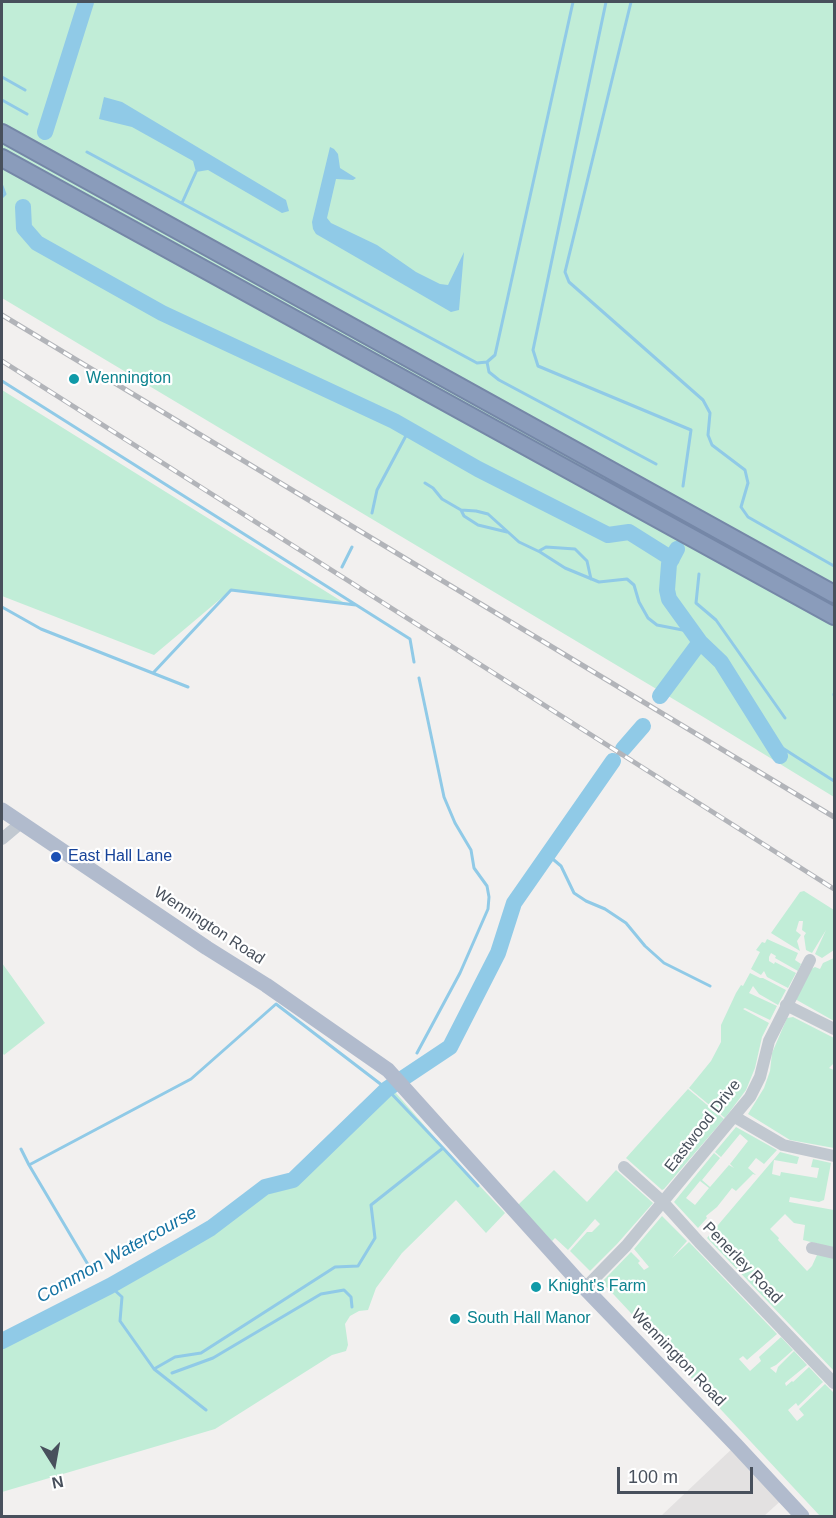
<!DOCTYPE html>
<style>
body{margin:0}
#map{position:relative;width:836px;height:1518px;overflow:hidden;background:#f2f0ef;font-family:Arial,sans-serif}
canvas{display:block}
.frame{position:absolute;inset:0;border:3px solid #48505c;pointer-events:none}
.north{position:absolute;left:24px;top:1434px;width:60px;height:60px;-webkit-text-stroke:4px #fff;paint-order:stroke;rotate:169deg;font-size:16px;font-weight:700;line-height:24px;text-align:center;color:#48505c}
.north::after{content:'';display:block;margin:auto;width:21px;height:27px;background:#48505c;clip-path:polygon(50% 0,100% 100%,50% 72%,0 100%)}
.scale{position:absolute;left:617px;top:1467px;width:136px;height:27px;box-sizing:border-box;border:3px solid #48505c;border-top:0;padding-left:8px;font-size:18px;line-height:21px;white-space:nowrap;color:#48505c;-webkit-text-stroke:4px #fff;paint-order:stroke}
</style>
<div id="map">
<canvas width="836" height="1518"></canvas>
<div class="frame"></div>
<div class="north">N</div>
<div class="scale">100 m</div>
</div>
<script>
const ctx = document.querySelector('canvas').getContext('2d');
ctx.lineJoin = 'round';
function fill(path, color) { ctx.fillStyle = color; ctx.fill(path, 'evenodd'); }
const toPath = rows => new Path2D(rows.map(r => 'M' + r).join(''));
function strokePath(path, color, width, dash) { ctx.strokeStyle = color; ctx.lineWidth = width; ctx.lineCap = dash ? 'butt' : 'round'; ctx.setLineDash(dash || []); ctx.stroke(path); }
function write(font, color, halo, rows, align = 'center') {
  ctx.font = font + ' Arial,sans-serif'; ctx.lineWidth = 4.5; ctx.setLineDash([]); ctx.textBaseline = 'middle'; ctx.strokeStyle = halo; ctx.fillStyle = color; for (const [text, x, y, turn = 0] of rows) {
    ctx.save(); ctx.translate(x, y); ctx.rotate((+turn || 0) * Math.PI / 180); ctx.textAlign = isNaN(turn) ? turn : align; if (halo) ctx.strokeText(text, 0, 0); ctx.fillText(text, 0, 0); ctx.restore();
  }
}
fill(toPath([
 [736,1445,785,1497,764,1516,661,1516]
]), '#e3e1e1');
fill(toPath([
 [2,2,834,2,834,797,705,718,2,298],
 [2,390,346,604,231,590,154,655,2,596],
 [804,891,834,910,834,950,822,958,815,954,826,930,812,953,806,950,804,936,806,933,802,930,803,921,799,921,796,931,801,935,797,941,800,951,771,933,800,892],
 [767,939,798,953,795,960,801,964,798,971,775,958,776,956,771,953,769,957,769,961,774,964,775,962,796,973,788,988,767,977,764,971,761,975,751,969,760,952,756,950,762,942,765,943],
 [834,958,834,1021,795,999,811,969,815,967,820,969,823,963],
 [2,963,45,1023,4,1055,2,1052],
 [750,973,760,978,763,978,786,990,778,1005,759,994,753,986,749,993,777,1006,770,1020,745,1008,743,1009,769,1023,762,1037,755,1068,746,1090,725,1118,689,1088,711,1061,721,1042,721,1025,736,993,741,985,743,986],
 [793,1017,834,1038,834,1063,829,1068,834,1070,834,1148,790,1140,748,1114,764,1088,770,1071,772,1053,787,1018],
 [388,1084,437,1140,505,1213,486,1233,456,1200,402,1253,376,1288,368,1310,359,1311,350,1316,345,1324,348,1345,346,1351,332,1355,215,1429,2,1492,2,1350,7,1339,110,1286,182,1245,249,1201,265,1187,293,1180],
 [688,1089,724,1119,664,1189,662,1190,626,1158],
 [736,1127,777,1150,764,1164,756,1158,748,1168,756,1175,753,1174,736,1191,732,1188,717,1207,706,1216,707,1218,698,1228,674,1202,714,1153,720,1158,702,1180,710,1187,729,1165,734,1168,730,1164,748,1141,740,1134,721,1157,715,1152],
 [700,1181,709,1188,695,1205,686,1198],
 [780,1152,799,1157,797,1164,774,1160,772,1174,780,1176,781,1172,817,1178,819,1168,811,1167,813,1159,831,1163,824,1200,819,1202,790,1197,789,1202,834,1210,834,1248,803,1240,805,1225,794,1223,785,1214,770,1229,779,1238,778,1240,807,1271,812,1266,817,1255,834,1257,834,1371,707,1238],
 [554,1170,587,1202,616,1170,653,1203,617,1244,590,1271,570,1251,587,1232,592,1232,600,1224,595,1219,568,1250,555,1238,552,1241,518,1205],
 [662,1216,687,1241,672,1258,689,1242,777,1334,747,1360,743,1356,739,1359,750,1371,761,1361,759,1357,781,1337,793,1350,776,1365,770,1368,776,1373,778,1367,794,1351,807,1365,785,1383,786,1386,792,1381,793,1382,809,1367,823,1382,798,1406,796,1403,788,1410,797,1421,804,1415,799,1409,825,1384,834,1393,834,1516,820,1516,602,1282,631,1252,640,1261,638,1263,644,1270,649,1267,634,1249]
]), '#c1edd7');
fill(toPath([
 [104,97,122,102,286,200,289,211,282,213,208,170,196,172,193,161,132,127,99,119],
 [330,147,334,149,338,154,340,168,356,178,353,180,336,179,327,218,331,223,377,245,416,272,440,284,448,285,464,252,459,310,451,312,316,234,313,229,312,222]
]), '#90cae7');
strokePath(toPath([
 [573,2,495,355,487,362,489,372,499,380,656,464],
 [606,2,533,350,538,366,691,430,683,486],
 [631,2,565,272,569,282,703,400,710,413,708,435,712,445,745,470,748,483,741,507,748,517,834,566],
 [2,77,25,90],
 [2,100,27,114],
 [87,152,477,363,487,362],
 [2,186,5,194,2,197],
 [182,203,196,172],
 [2,381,410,639,414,662],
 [425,483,433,488,442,499,461,510,476,511,488,514,519,542,540,552,565,568,599,582,627,579,634,585,639,602,648,618,657,625,693,632],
 [461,510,464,516,478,525,507,532],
 [372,513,377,490,409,430],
 [539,551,546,547,575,549,587,561,591,579],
 [342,567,352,547],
 [699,574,696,603,716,620,785,718],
 [2,607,41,629,188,687],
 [154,672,231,590,356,605],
 [834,694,834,695],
 [770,740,834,781],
 [548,855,561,866,574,893,586,901,605,909,626,923,645,946,664,963,710,986],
 [417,1053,460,973,488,909,489,897,487,886,474,868,471,850,455,823,444,797,419,678],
 [443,1148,478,1186],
 [21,1149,29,1165,93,1273],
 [29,1165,191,1079,276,1004,387,1089,443,1148,371,1205,375,1238,358,1266,335,1267,201,1353,175,1357,154,1369],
 [110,1286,122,1297,120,1321,154,1369,206,1410],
 [172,1373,213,1358,321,1294,344,1290,351,1297,352,1307]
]), '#90cae7', 3);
strokePath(toPath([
 [45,132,86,2],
 [23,207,24,228,37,243,162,313,394,421,478,469,608,535,629,532,672,559],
 [677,549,669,564,667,590,669,599,700,642,721,662,780,756],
 [660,696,700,642],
 [623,749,643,726],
 [2,1341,110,1286,182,1245,211,1228,265,1187,293,1180,387,1089,450,1047,498,953,514,903,613,761]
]), '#90cae7', 16);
const highway = toPath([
 [2,133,834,594],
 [2,158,834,616]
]);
strokePath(highway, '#7587a7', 20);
strokePath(toPath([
 [2,839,21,823],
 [786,1005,834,1029],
 [735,1117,783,1145,834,1156],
 [624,1167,663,1202,699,1242,834,1383],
 [812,1248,834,1253],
 [585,1288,626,1246,750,1097,760,1077,769,1041,810,960]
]), '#c1c8d0', 12);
strokePath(toPath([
 [2,810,207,948,266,985,388,1070,578,1281,736,1445,802,1516]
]), '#b1bbcd', 15);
strokePath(highway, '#8a9cbb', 16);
const rail = toPath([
 [2,315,834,817],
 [2,361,834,889]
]);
strokePath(rail, '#b2b4b9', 5);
strokePath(rail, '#fff', 3, [9]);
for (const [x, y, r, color] of [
 [74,379,6,"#0f9aa8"],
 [56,857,6,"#1a4fb4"],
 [536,1287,6,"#0f9aa8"],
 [455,1319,6,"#0f9aa8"]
]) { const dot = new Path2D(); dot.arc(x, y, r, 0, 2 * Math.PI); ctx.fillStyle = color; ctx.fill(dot); strokePath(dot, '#fff', 2); }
write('16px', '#0d838f', '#fff', [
 ["Wennington",86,379],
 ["Knight's Farm",548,1287],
 ["South Hall Manor",467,1319]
], 'left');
write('16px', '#164399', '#fff', [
 ["East Hall Lane",68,857]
], 'left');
write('16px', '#48505c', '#fff', [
 ["Wennington Road",209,926,33],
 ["Eastwood Drive",703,1126,-52],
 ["Penerley Road",742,1263,46],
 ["Wennington Road",678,1358,46]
]);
write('italic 18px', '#1573a3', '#fff', [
 ["Common Watercourse",117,1255,-29]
]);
</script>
